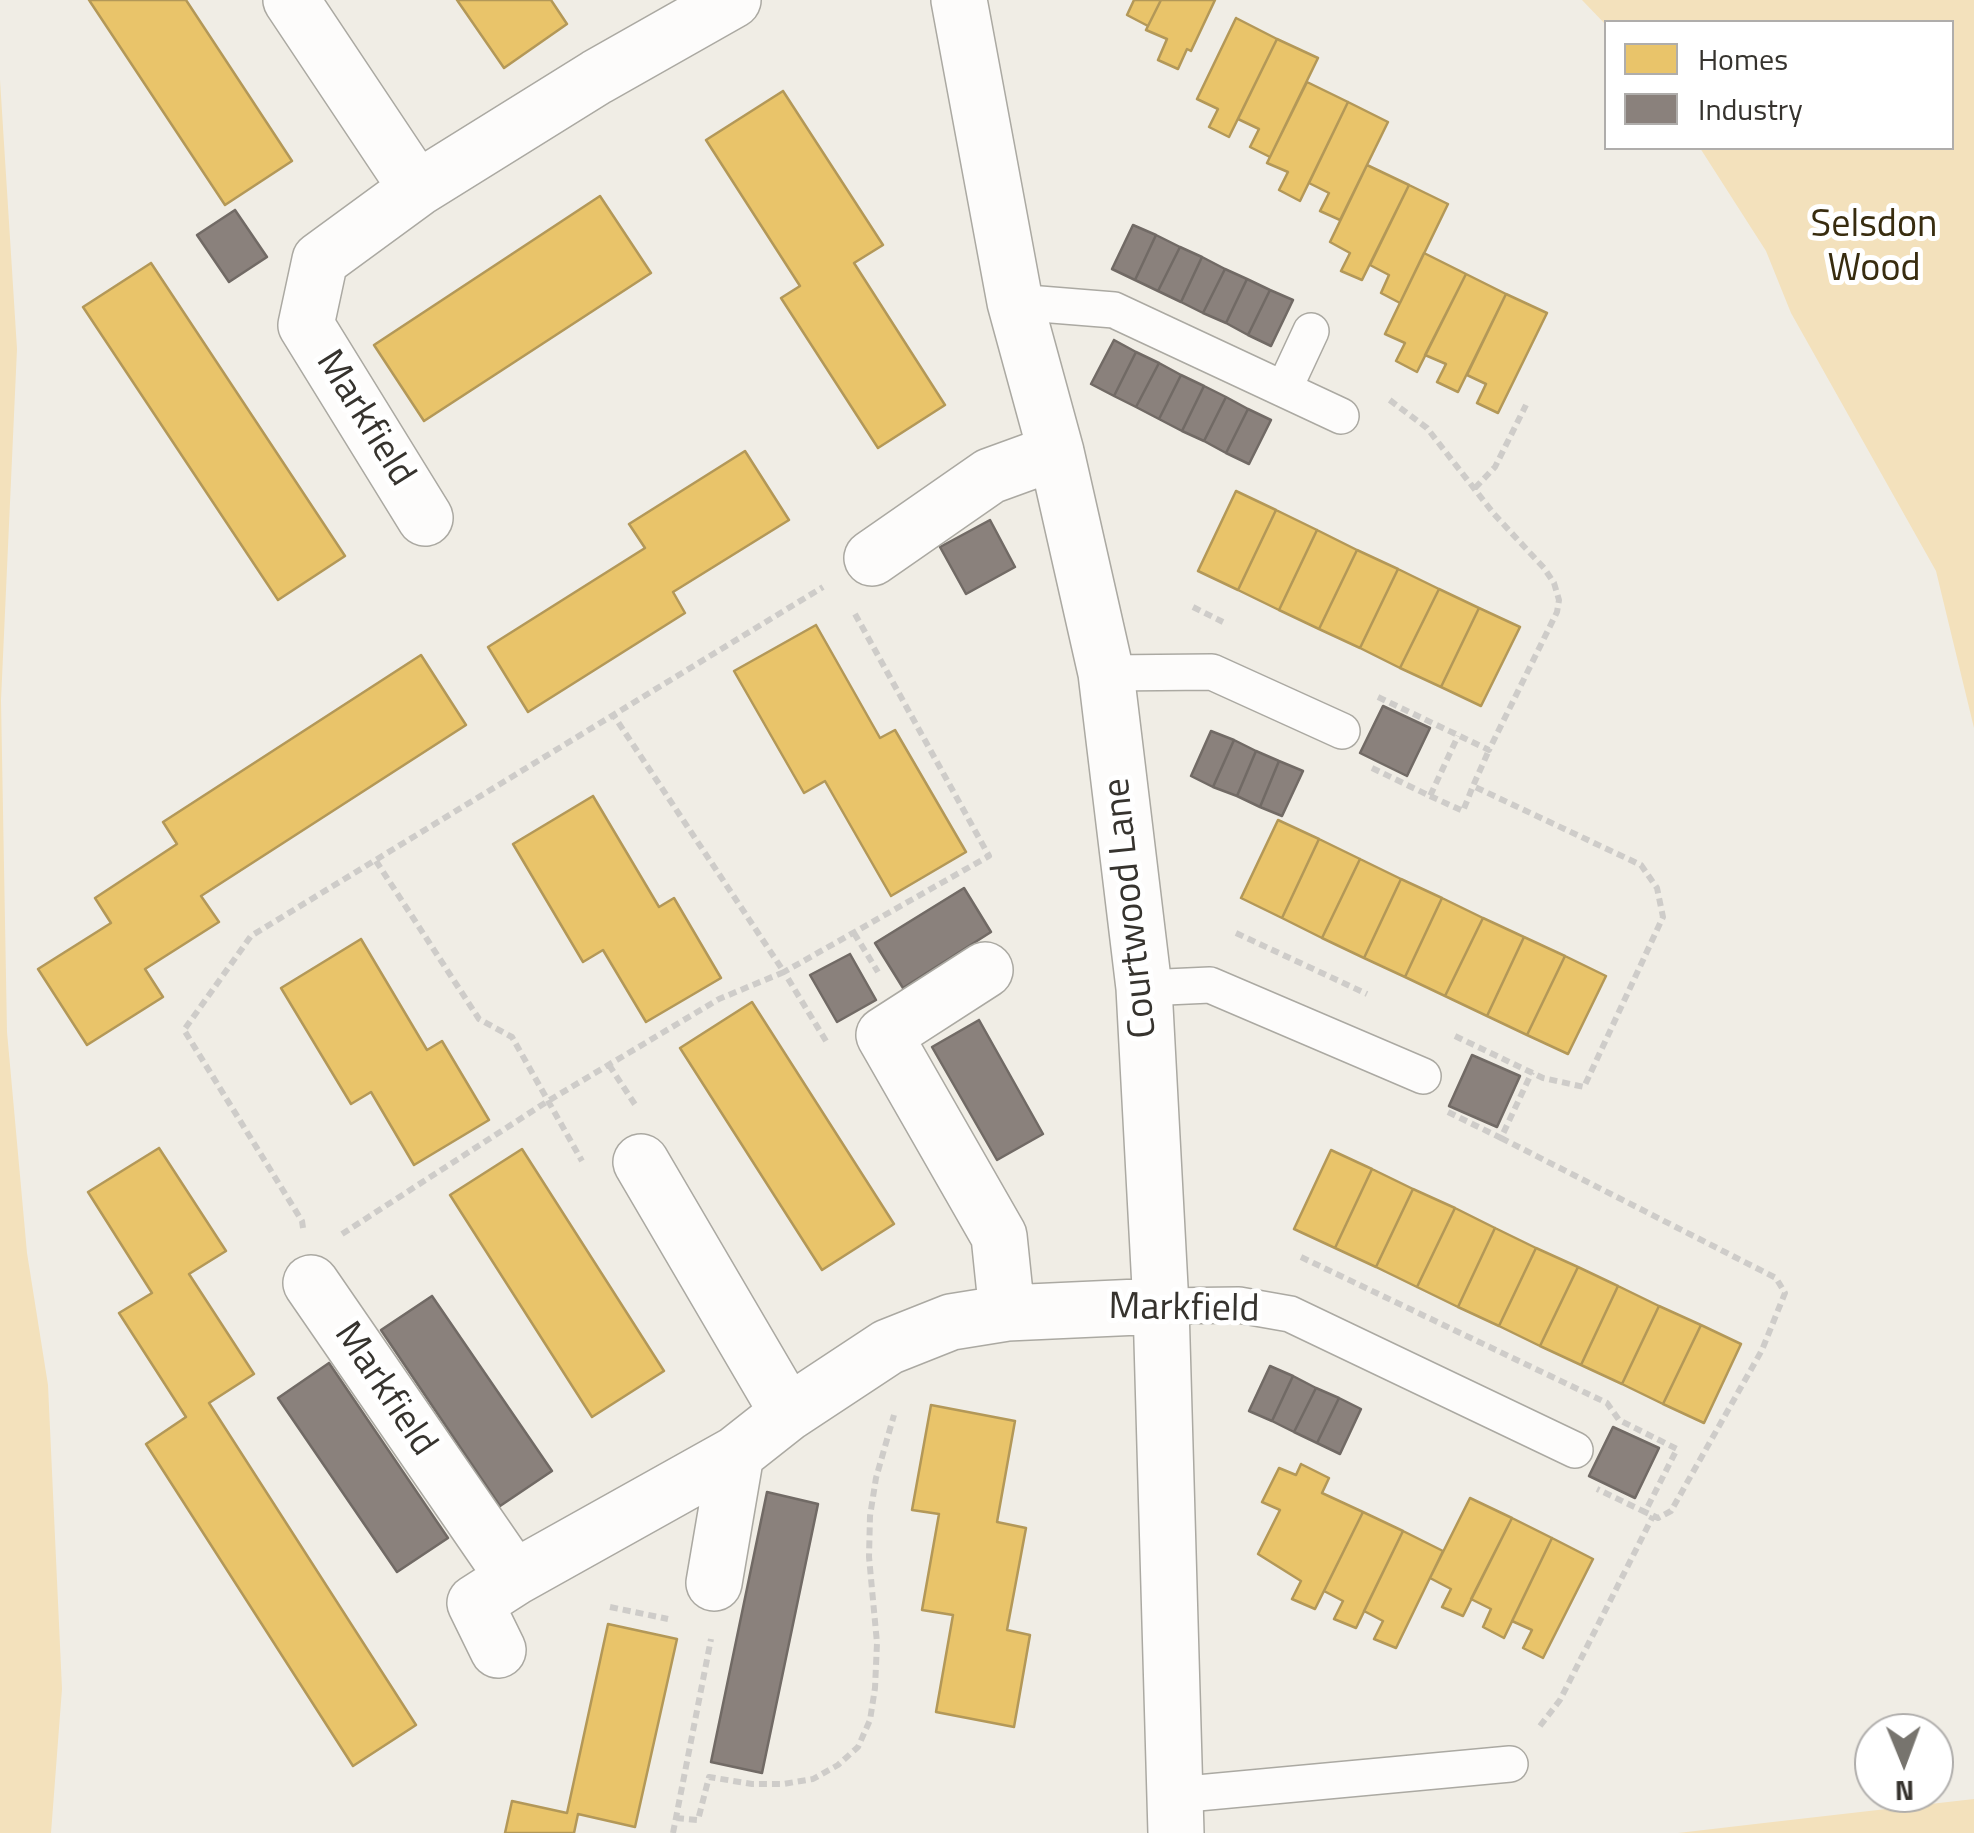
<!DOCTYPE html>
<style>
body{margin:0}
#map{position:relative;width:1974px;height:1833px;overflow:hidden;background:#f0ede5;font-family:"Titillium Web",sans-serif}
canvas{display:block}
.legend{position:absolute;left:1604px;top:20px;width:350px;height:130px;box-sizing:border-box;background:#fff;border:2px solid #afadab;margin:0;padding:12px 18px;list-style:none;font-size:30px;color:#36332e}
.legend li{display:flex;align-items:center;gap:20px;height:50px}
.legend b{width:50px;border:2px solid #afadab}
.north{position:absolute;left:1854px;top:1713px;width:100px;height:100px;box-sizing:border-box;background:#fff;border:2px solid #afadab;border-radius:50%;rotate:179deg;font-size:28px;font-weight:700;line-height:40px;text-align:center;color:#36332e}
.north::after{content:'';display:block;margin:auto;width:35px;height:45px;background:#77746e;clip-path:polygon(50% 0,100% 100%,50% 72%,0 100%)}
</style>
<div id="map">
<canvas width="1974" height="1833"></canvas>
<ul class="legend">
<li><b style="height:28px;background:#e9c46a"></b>Homes</li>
<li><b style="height:28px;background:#8a817c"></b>Industry</li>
</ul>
<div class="north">N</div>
</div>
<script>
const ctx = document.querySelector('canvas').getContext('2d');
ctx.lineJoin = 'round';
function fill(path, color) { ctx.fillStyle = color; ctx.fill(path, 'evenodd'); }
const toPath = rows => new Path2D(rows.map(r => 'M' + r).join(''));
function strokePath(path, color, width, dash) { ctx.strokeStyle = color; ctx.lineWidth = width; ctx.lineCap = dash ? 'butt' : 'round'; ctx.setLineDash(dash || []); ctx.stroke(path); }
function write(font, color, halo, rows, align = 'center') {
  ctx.font = font + ' "Titillium Web",sans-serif'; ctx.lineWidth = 10; ctx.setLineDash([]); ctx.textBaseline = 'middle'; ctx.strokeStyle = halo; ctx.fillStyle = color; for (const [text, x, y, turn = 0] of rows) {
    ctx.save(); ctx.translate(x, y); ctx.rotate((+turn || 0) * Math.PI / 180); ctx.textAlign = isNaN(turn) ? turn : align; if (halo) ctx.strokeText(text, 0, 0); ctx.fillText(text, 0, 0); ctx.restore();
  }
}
fill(toPath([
 [1582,0,1974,0,1974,728,1936,571,1791,313,1766,251,1700,148,1952,148,1952,22,1606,22,1606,25],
 [0,80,17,349,1,700,7,1032,27,1253,48,1385,62,1689,51,1833,0,1833],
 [1974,1799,1974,1833,1678,1833,1764,1823]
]), '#f3e1bc');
const homes = toPath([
 [89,0,186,0,292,161,225,205,89,0],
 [457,0,551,0,567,24,504,68,457,0],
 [1134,0,1161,0,1148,26,1127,15,1134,0],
 [1161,0,1215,0,1191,51,1187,49,1178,69,1158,60,1167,39,1146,30,1161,0],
 [1236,18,1277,39,1229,137,1209,127,1218,109,1197,99,1236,18],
 [1277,39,1318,58,1270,157,1250,147,1259,129,1238,119,1277,39],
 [1307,82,1348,102,1300,201,1279,190,1288,172,1267,163,1307,82],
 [783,91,883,245,854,263,945,405,878,448,781,298,800,286,706,140,783,91],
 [1348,102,1388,122,1340,220,1320,211,1329,193,1309,183,1348,102],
 [1367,165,1409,185,1362,280,1341,271,1350,253,1330,242,1367,165],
 [1409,185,1448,204,1400,303,1381,293,1389,275,1370,265,1409,185],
 [600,196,651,273,424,421,374,345,600,196],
 [1424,253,1466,274,1417,372,1396,361,1405,343,1385,334,1424,253],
 [151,263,345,556,278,600,83,307,151,263],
 [1466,274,1506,294,1458,392,1437,382,1446,364,1425,355,1466,274],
 [1506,294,1547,313,1498,413,1477,403,1486,384,1467,375,1506,294],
 [745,451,789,520,673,592,685,613,528,712,488,647,645,548,629,524,745,451],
 [1236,491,1276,510,1238,590,1198,571,1236,491],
 [1276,510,1317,530,1279,610,1238,590,1276,510],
 [1317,530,1357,550,1319,629,1279,610,1317,530],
 [1357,550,1398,569,1360,648,1319,629,1357,550],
 [1398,569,1439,589,1400,668,1360,648,1398,569],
 [1439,589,1479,608,1441,687,1400,668,1439,589],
 [1479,608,1520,627,1481,706,1441,687,1479,608],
 [816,625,880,738,895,730,966,852,891,896,825,781,804,793,734,671,816,625],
 [421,655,466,725,201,896,219,922,145,969,163,997,87,1045,38,969,111,923,95,898,177,844,163,822,421,655],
 [593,796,659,907,674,898,721,978,646,1022,603,950,583,962,513,844,593,796],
 [1278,820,1319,839,1282,918,1241,898,1278,820],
 [1319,839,1360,859,1322,938,1282,918,1319,839],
 [1360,859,1401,879,1364,958,1322,938,1360,859],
 [1401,879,1442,898,1405,977,1364,958,1401,879],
 [1442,898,1483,918,1445,996,1405,977,1442,898],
 [1483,918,1524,937,1487,1016,1445,996,1483,918],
 [1524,937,1565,956,1527,1035,1487,1016,1524,937],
 [361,939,427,1050,442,1041,489,1120,414,1165,371,1092,351,1104,281,988,361,939],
 [1565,956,1606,976,1568,1054,1527,1035,1565,956],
 [752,1002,894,1224,822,1270,680,1048,752,1002],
 [159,1148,226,1251,189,1274,254,1374,209,1403,416,1725,353,1766,146,1444,186,1417,119,1313,152,1293,88,1192,159,1148],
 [522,1149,664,1371,592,1417,450,1195,522,1149],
 [1331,1150,1372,1169,1335,1248,1294,1229,1331,1150],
 [1372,1169,1413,1189,1376,1267,1335,1248,1372,1169],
 [1413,1189,1455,1208,1417,1287,1376,1267,1413,1189],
 [1455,1208,1495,1228,1458,1307,1417,1287,1455,1208],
 [1495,1228,1536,1248,1499,1326,1458,1307,1495,1228],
 [1536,1248,1578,1267,1540,1346,1499,1326,1536,1248],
 [1578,1267,1618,1286,1581,1365,1540,1346,1578,1267],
 [1618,1286,1659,1306,1622,1384,1581,1365,1618,1286],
 [1659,1306,1701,1325,1663,1404,1622,1384,1659,1306],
 [1701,1325,1741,1344,1704,1423,1663,1404,1701,1325],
 [931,1405,1015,1421,997,1522,1026,1528,1007,1630,1030,1635,1014,1727,936,1712,953,1615,922,1610,939,1514,912,1510,931,1405],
 [1301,1464,1329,1478,1322,1493,1363,1512,1315,1609,1292,1599,1301,1581,1258,1554,1280,1510,1262,1502,1279,1468,1296,1475,1301,1464],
 [1470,1498,1512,1518,1463,1616,1442,1607,1451,1589,1430,1578,1470,1498],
 [1363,1512,1403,1531,1356,1628,1334,1619,1343,1601,1324,1591,1363,1512],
 [1512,1518,1552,1538,1504,1638,1483,1627,1491,1609,1471,1599,1512,1518],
 [1403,1531,1443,1551,1396,1648,1374,1639,1383,1621,1364,1611,1403,1531],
 [1552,1538,1593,1559,1543,1658,1523,1648,1532,1630,1512,1621,1552,1538],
 [608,1624,677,1639,635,1827,578,1814,574,1833,505,1833,512,1801,567,1813,608,1624]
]);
fill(homes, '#e9c46a');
strokePath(homes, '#b39858', 2.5);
const industry = toPath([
 [235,210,267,257,229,282,197,235,235,210],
 [1133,225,1156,235,1135,280,1112,269,1133,225],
 [1156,235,1180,247,1158,291,1135,280,1156,235],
 [1180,247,1202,257,1181,302,1158,291,1180,247],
 [1202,257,1225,269,1203,313,1181,302,1202,257],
 [1225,269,1247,279,1226,323,1203,313,1225,269],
 [1247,279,1270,290,1248,335,1226,323,1247,279],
 [1270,290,1293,300,1271,346,1248,335,1270,290],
 [1114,340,1136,352,1114,396,1091,384,1114,340],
 [1136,352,1159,363,1136,407,1114,396,1136,352],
 [1159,363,1181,375,1159,419,1136,407,1159,363],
 [1181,375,1204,386,1182,431,1159,419,1181,375],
 [1204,386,1226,397,1204,441,1182,431,1204,386],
 [1226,397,1248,409,1226,453,1204,441,1226,397],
 [1248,409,1271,420,1249,464,1226,453,1248,409],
 [990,520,1015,567,966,594,940,547,990,520],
 [1383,706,1430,728,1407,776,1360,753,1383,706],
 [1211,731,1234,740,1213,787,1191,776,1211,731],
 [1234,740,1256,751,1237,796,1213,787,1234,740],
 [1256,751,1279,761,1260,807,1237,796,1256,751],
 [1279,761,1303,771,1282,816,1260,807,1279,761],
 [964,888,991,932,903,988,875,943,964,888],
 [850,954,876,1000,837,1022,810,975,850,954],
 [979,1020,1043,1134,997,1160,932,1047,979,1020],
 [1472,1055,1520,1076,1497,1127,1449,1106,1472,1055],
 [432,1296,552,1471,500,1506,381,1330,432,1296],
 [329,1363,448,1538,397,1572,278,1398,329,1363],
 [1270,1366,1293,1376,1272,1421,1249,1411,1270,1366],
 [1293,1376,1316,1388,1294,1432,1272,1421,1293,1376],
 [1316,1388,1339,1398,1317,1443,1294,1432,1316,1388],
 [1339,1398,1361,1409,1340,1454,1317,1443,1339,1398],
 [1613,1427,1659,1448,1635,1498,1589,1476,1613,1427],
 [767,1492,818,1504,762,1773,711,1762,767,1492]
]);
fill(industry, '#8a817c');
strokePath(industry, '#716a65', 2.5);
const lane = toPath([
 [1015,302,1114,310,1341,416],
 [1284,389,1311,331],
 [1106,673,1212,672,1342,731],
 [1144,988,1210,985,1423,1076],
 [1161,1306,1239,1305,1290,1314,1575,1450],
 [1176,1795,1510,1764]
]);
const street = toPath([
 [291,0,417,189],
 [959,0,1015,302,1056,452,1106,673,1144,988,1161,1306,1176,1833],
 [425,518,306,325,320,260,417,189,597,77,733,0],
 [872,558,990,476,1056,452],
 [985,970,884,1035,999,1236,1007,1313],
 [641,1162,788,1413],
 [311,1283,514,1578,736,1454,788,1413,888,1347,951,1322,1007,1313,1161,1306],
 [714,1583,736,1454],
 [498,1650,475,1603,514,1578]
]);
strokePath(lane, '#aba9a2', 38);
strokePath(street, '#aba9a2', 58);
strokePath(toPath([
 [1475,488,1495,467,1526,405],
 [1193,607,1223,622],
 [1378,697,1489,750,1557,612,1559,600,1554,583,1544,568,1494,514,1427,428,1387,398],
 [1372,768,1430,796,1458,736],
 [1430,796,1463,811,1473,786],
 [376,861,479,1019,512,1037,582,1161],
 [854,933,878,972],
 [1236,933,1367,994],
 [1455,1036,1543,1078,1584,1087,1663,917,1657,888,1641,865,1473,786,1489,750],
 [826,1041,784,972,989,856,855,614],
 [609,1065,636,1106],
 [1448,1112,1501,1138,1532,1072],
 [1501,1138,1776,1278,1785,1293,1762,1350,1671,1511,1658,1518,1645,1512],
 [303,1228,302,1221,184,1030,251,936,823,587],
 [342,1234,548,1101,719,999,784,972,614,716],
 [1301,1257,1607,1403,1619,1420,1677,1449,1645,1512,1597,1489],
 [610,1607,668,1619],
 [1540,1726,1560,1700,1653,1516],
 [676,1818,698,1820,709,1777,752,1784,783,1784,813,1779,838,1765,858,1747,870,1720,875,1688,877,1643,869,1557,870,1516,876,1478,894,1415],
 [673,1833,711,1639]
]), '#ceccc9', 6, [8, 5]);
strokePath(lane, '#fdfcfb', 35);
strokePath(street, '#fdfcfb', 55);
write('38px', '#382c0f', '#fff', [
 ["Selsdon",1874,227],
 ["Wood",1874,271]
]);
write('38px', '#36332e', '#fff', [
 ["Markfield",364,419,58],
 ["Courtwood Lane",1132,908,-96],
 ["Markfield",1184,1310,1],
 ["Markfield",384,1390,56]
]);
</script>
